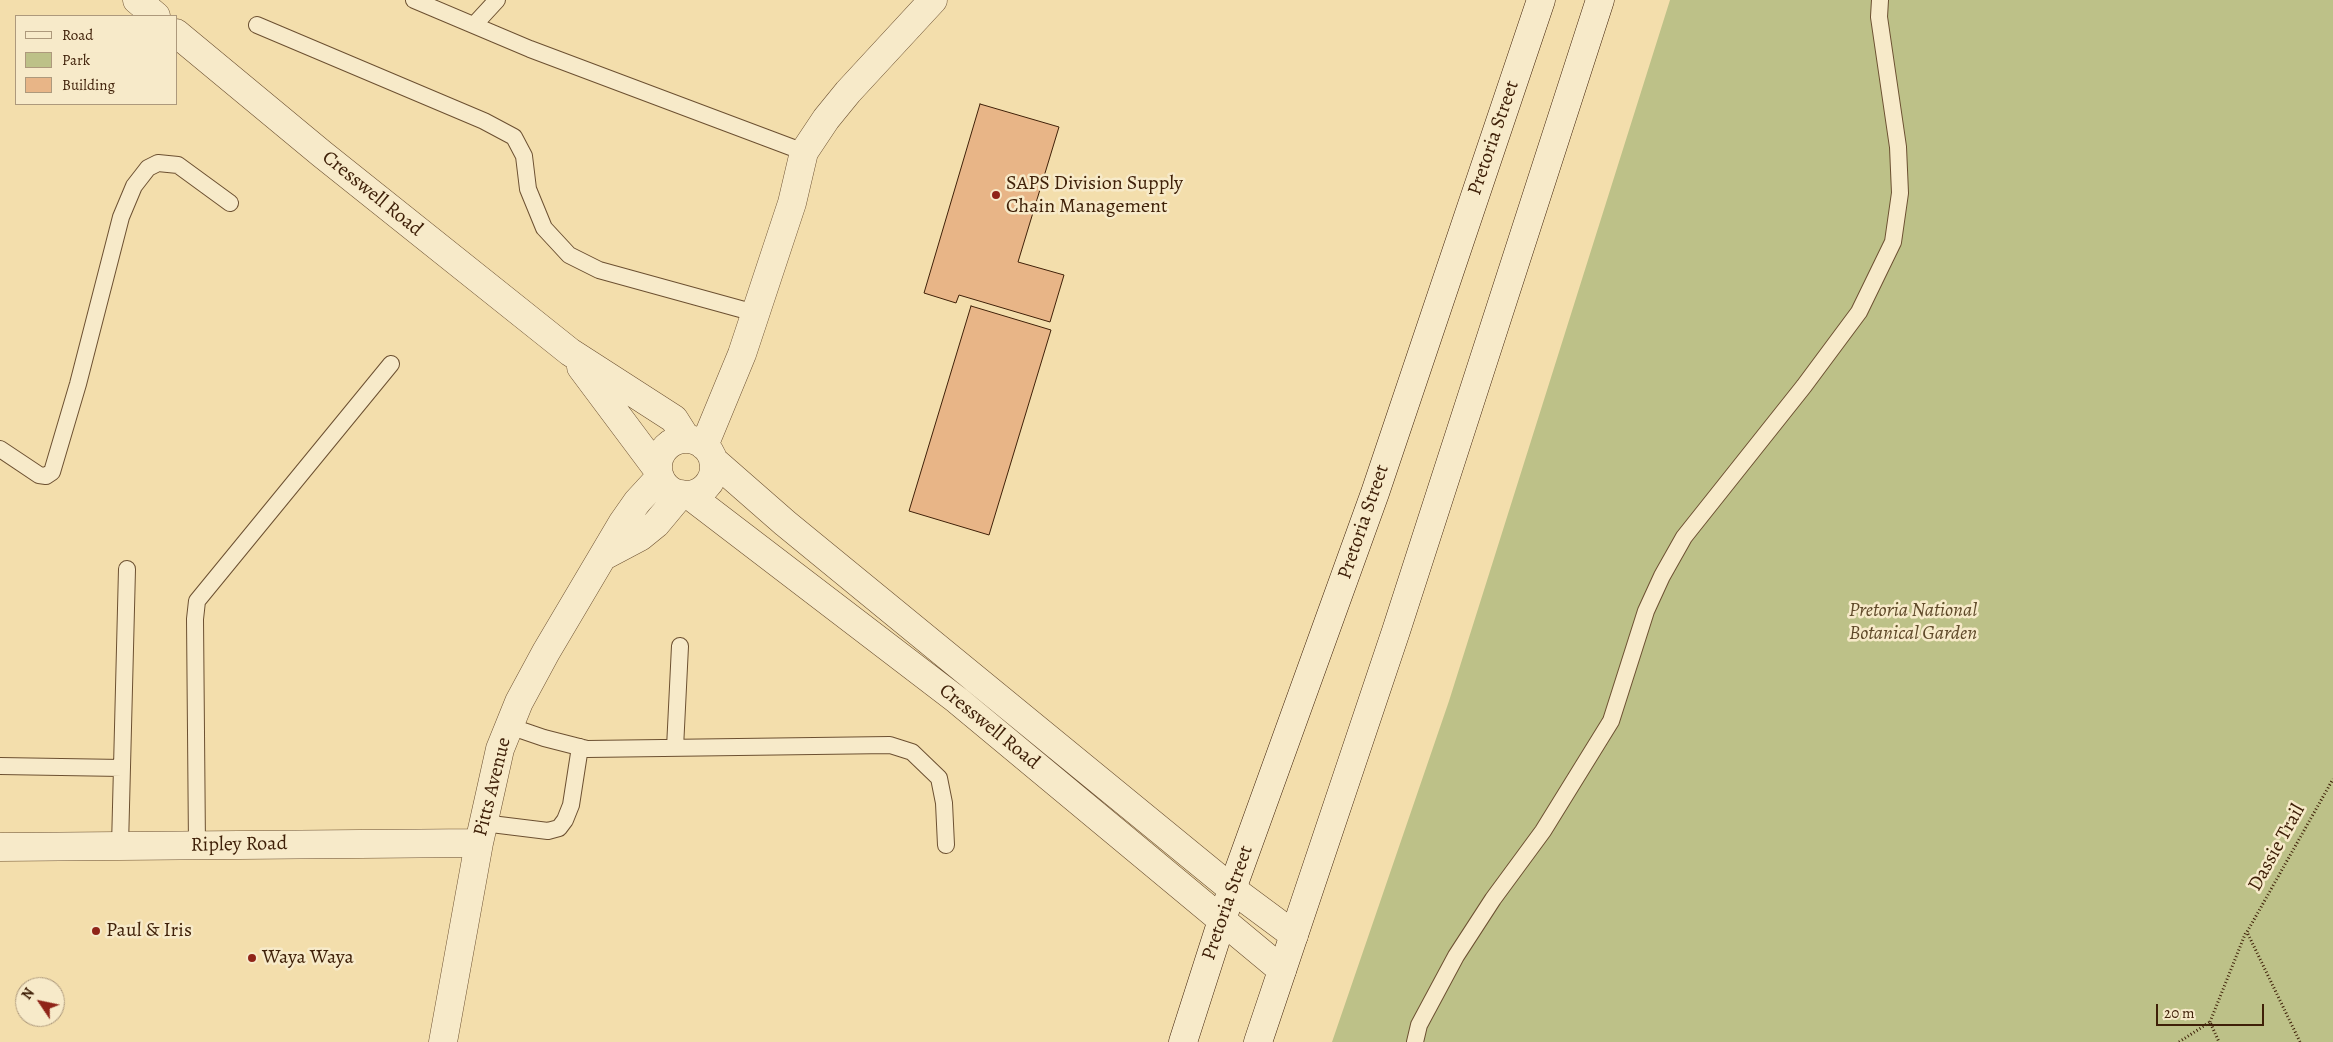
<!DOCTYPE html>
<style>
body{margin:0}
#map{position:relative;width:2333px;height:1042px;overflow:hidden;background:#f3deac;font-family:Alegreya,serif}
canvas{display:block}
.legend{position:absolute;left:15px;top:15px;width:162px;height:90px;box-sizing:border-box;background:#f7eac9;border:1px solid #ad997c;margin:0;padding:6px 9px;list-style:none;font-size:15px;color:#3f2008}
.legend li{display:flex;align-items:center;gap:10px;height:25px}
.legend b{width:25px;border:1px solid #ad997c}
.north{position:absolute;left:15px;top:977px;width:50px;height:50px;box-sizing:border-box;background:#f7eac9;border:1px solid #ad997c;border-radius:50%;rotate:304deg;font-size:14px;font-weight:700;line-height:20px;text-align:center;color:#3f2008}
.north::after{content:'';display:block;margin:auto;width:18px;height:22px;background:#8f2418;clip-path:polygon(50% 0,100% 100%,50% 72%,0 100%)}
.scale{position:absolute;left:2156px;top:1004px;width:108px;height:22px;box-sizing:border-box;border:2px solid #3f2008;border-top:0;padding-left:6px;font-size:15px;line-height:18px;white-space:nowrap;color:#3f2008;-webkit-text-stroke:4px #f7eac9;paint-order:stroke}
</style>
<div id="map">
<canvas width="2333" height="1042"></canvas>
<ul class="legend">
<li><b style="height:6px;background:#f7eac9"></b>Road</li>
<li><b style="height:14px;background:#bdc188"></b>Park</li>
<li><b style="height:14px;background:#e8b587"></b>Building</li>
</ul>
<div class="north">N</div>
<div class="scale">20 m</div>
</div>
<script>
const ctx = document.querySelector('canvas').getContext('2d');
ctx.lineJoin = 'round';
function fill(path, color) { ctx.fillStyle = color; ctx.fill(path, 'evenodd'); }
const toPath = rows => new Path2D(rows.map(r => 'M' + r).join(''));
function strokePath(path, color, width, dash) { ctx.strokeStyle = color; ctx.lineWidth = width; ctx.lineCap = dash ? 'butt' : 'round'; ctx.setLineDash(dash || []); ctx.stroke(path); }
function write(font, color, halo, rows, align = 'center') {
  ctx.font = font + ' Alegreya,serif'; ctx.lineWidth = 5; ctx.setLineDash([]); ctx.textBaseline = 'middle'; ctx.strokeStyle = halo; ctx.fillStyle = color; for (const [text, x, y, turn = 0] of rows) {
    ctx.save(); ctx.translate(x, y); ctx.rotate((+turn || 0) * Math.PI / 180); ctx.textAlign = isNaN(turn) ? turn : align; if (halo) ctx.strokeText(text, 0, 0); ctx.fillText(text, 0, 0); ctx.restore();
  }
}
fill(toPath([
 [1670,0,2333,0,2333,1042,1332,1042,1449,701]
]), '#bdc188');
const building = toPath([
 [980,104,1059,127,1018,262,1064,275,1050,322,959,295,956,303,924,293,980,104],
 [971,306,1051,330,989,535,909,511,971,306]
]);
fill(building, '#e8b587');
strokePath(building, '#3f2008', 1);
const service = toPath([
 [414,0,530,49,804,152],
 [257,25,484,121,514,137,524,156,528,189,544,228,569,255,599,270,755,313],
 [474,25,497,0],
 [0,449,39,475,46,476,52,472,78,384,121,217,134,186,148,168,158,163,178,165,230,203],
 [509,726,544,738,587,749,890,745,912,752,939,778,944,803,946,845],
 [675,748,680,646],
 [0,766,122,768],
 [483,823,548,831,559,828,565,820,571,805,580,747],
 [120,846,127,569],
 [197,846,195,619,197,601,391,364],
 [1415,1042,1419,1025,1456,956,1493,899,1543,831,1611,721,1646,611,1662,576,1684,537,1804,386,1859,312,1893,242,1900,193,1898,147,1879,17,1880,0]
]);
const minor = toPath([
 [137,0,156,16],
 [176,33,322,154,570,352,674,419,686,438],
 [581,367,658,470],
 '658 467a28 28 0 1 1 56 0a28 28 0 1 1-56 0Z',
 [704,446,742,354,792,203,804,152,826,119,848,92,933,0],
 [713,460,785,523,1232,889,1294,935],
 [689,495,957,700,1282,970],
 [606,555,640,537,656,524,681,494],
 [0,847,479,843],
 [443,1042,479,843,500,749,519,702,546,652,623,522,637,502,660,477]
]);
const secondary = toPath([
 [1183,1042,1232,889,1375,493,1541,0],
 [1258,1042,1396,631,1600,0]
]);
strokePath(service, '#6c5031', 18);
strokePath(minor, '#6c5031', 29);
strokePath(secondary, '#3f2008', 29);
strokePath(toPath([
 [2210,1022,2246,932],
 [2179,1042,2210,1022,2219,1042],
 [2300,1042,2247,932,2333,779]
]), '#3f2008', 3, [1, 2.5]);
strokePath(service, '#f7eac9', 16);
strokePath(minor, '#f7eac9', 28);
strokePath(secondary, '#f7eac9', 28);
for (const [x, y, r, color] of [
 [996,195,5,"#8f2418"],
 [96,931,5,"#8f2418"],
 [252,958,5,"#8f2418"]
]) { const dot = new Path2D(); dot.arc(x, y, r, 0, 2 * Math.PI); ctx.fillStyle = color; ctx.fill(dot); strokePath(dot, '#f7eac9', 2); }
write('20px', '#3f2008', '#f7eac9', [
 ["Pretoria Street",1494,138,-71],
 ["Cresswell Road",372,194,39],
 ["Pretoria Street",1364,522,-71],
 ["Cresswell Road",989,727,39],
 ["Pitts Avenue",493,787,-76],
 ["Ripley Road",239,845,-1],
 ["Dassie Trail",2277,848,-61],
 ["Pretoria Street",1228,903,-71]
]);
write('20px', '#3f2008', '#f7eac9', [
 ["SAPS Division Supply",1006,184],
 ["Chain Management",1006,207],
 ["Paul & Iris",106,931],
 ["Waya Waya",262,958]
], 'left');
write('italic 20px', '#5e4828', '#f7eac9', [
 ["Pretoria National",1913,611],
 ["Botanical Garden",1913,634]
]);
</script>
